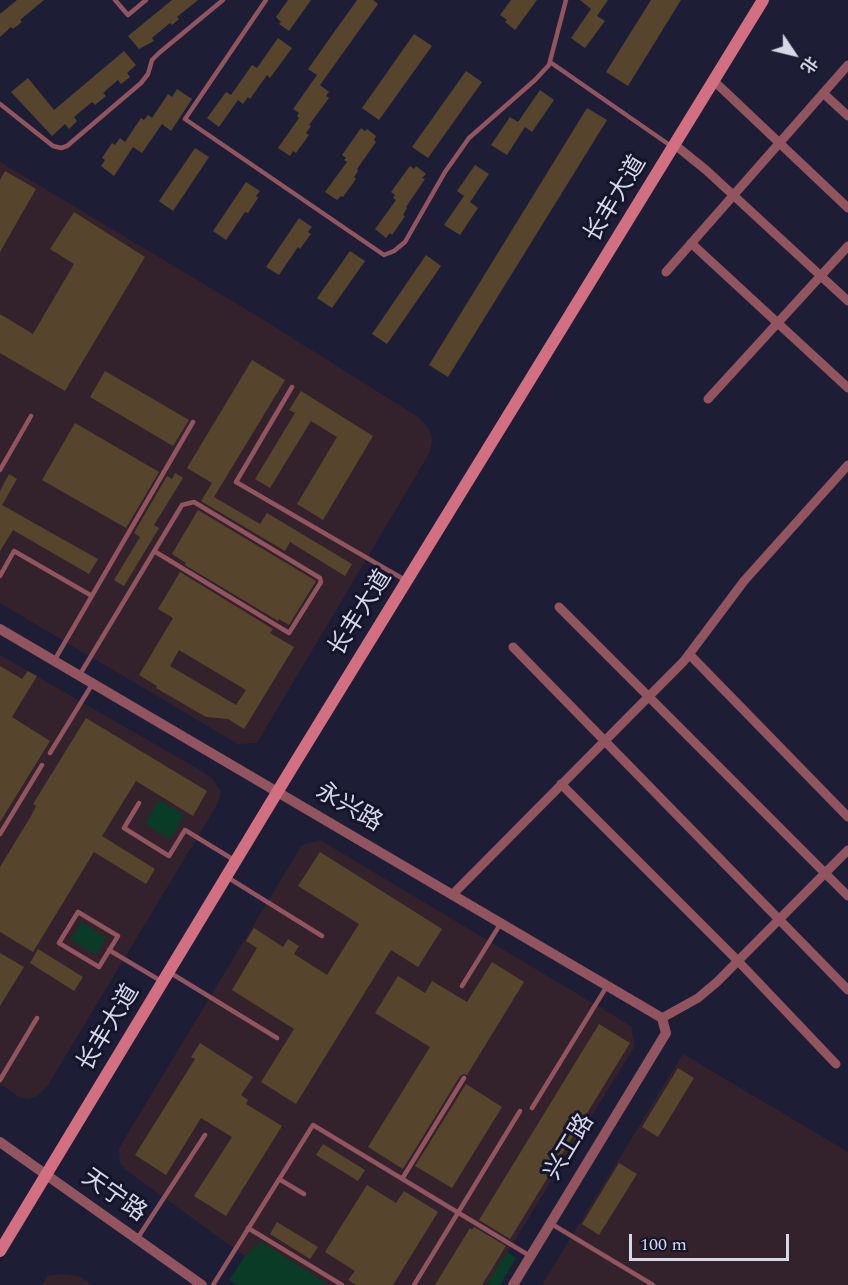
<!DOCTYPE html>
<meta charset="utf-8">
<style>
body{margin:0}
#map{position:relative;width:848px;height:1285px;overflow:hidden;background:#1d1e36;font-family:Spectral,"Noto Sans SC",serif}
canvas{display:block}
.north{position:absolute;left:764px;top:24px;width:60px;height:60px;-webkit-text-stroke:4px #14142b;paint-order:stroke;rotate:125deg;font-size:16px;font-weight:700;line-height:24px;text-align:center;color:#d6d8e8}
.north::after{content:'';display:block;margin:auto;width:21px;height:27px;background:#d6d8e8;clip-path:polygon(50% 0,100% 100%,50% 72%,0 100%)}
.scale{position:absolute;left:629px;top:1234px;width:160px;height:27px;box-sizing:border-box;border:3px solid #d6d8e8;border-top:0;padding-left:8px;font-size:18px;line-height:21px;white-space:nowrap;color:#d6d8e8;-webkit-text-stroke:4px #14142b;paint-order:stroke}
</style>
<div id="map">
<canvas width="848" height="1285"></canvas>
<div class="north">北</div>
<div class="scale">100 m</div>
</div>
<script>
const ctx = document.querySelector('canvas').getContext('2d');
ctx.lineJoin = 'round';
function fill(path, color) { ctx.fillStyle = color; ctx.fill(path, 'evenodd'); }
const toPath = rows => new Path2D(rows.map(r => 'M' + r).join(''));
function strokePath(path, color, width, dash) { ctx.strokeStyle = color; ctx.lineWidth = width; ctx.lineCap = dash ? 'butt' : 'round'; ctx.setLineDash(dash || []); ctx.stroke(path); }
function write(font, color, halo, rows, align = 'center') {
  ctx.font = font + ' Spectral,"Noto Sans SC",serif'; ctx.lineWidth = 6; ctx.setLineDash([]); ctx.textBaseline = 'middle'; ctx.strokeStyle = halo; ctx.fillStyle = color; for (const [text, x, y, turn = 0] of rows) {
    ctx.save(); ctx.translate(x, y); ctx.rotate((+turn || 0) * Math.PI / 180); ctx.textAlign = isNaN(turn) ? turn : align; if (halo) ctx.strokeText(text, 0, 0); ctx.fillText(text, 0, 0); ctx.restore();
  }
}
fill(toPath([
 [0,162,262,319,418,417,429,429,432,440,430,452,257,743,238,744,0,603],
 [0,655,210,776,221,791,218,803,48,1085,37,1096,28,1099,19,1097,0,1084],
 [320,840,631,1026,635,1046,487,1285,329,1285,261,1243,245,1256,127,1171,120,1163,119,1148,302,845],
 [683,1054,848,1152,848,1285,542,1285],
 [64,1274,78,1276,92,1285,42,1285,48,1276]
]), '#33222c');
fill(toPath([
 [159,800,184,815,170,839,145,824],
 [81,922,106,938,96,955,71,939],
 [261,1242,329,1285,237,1285,229,1280,245,1256],
 [507,1252,516,1258,500,1285,487,1285]
]), '#093b27');
fill(toPath([
 [17,0,44,0,20,20,22,22,13,29,11,27,0,37,0,14],
 [172,0,198,0,177,17,179,19,172,25,170,23,152,38,154,41,139,49,128,36],
 [288,0,311,0,289,31,279,24,281,22,276,17],
 [357,0,373,0,378,4,320,85,329,92,326,96,329,98,309,125,311,126,306,133,309,135,296,153,293,151,290,156,278,148,299,118,297,116,299,113,293,109,317,75,308,69],
 [511,0,537,0,515,30,505,22,507,20,500,15],
 [580,0,608,0,597,16,605,21,585,48,571,38,591,9],
 [651,0,681,0,628,86,606,72],
 [414,34,432,46,379,120,362,108],
 [278,38,292,48,270,78,267,75,250,99,248,97,243,104,238,100,219,127,207,118,226,92,231,95,252,65,257,68],
 [124,51,136,65,127,73,130,77,121,84,118,80,103,93,106,96,95,105,92,102,74,117,77,121,69,129,65,124,52,136,11,92,28,78,54,110],
 [466,71,482,82,428,158,412,147],
 [177,89,192,99,171,131,162,124,142,153,133,147,114,176,101,166,105,160,102,158,112,143,115,145,120,138,125,142,141,118,144,120,148,115,152,118,168,94,172,97],
 [540,90,554,100,532,132,525,127,507,155,491,145,510,117,518,122],
 [587,108,607,120,448,377,429,365],
 [361,128,365,131,367,129,376,136,374,140,376,142,357,169,358,171,354,177,356,179,343,197,341,196,337,200,325,192,347,162,344,160,346,158,342,155],
 [195,148,209,157,173,211,159,201],
 [475,165,489,174,470,202,478,208,460,235,444,225,464,196,457,191],
 [410,166,414,169,416,166,426,174,422,178,425,179,406,207,407,208,403,215,405,216,392,235,390,233,386,238,375,229,396,200,393,198,395,195,391,192],
 [5,171,36,189,0,252,0,180],
 [246,182,260,191,256,196,258,198,248,213,245,212,226,240,213,231],
 [74,212,145,257,65,391,0,353,0,314,33,334,74,264,50,249],
 [299,218,312,227,308,232,311,234,300,249,298,247,279,275,266,267],
 [350,251,365,261,332,308,317,298],
 [426,255,441,266,387,344,372,334],
 [252,360,285,380,214,497,260,524,267,513,352,564,345,576,290,542,285,551,201,501,212,483,187,468],
 [105,371,189,420,173,446,90,397],
 [301,391,373,436,323,520,297,504,337,437,311,421,270,488,255,479,295,413,289,410],
 [75,423,159,472,126,528,42,480],
 [175,473,183,478,154,525,159,528,124,586,114,580,140,537,134,533,167,476,172,479],
 [9,474,17,479,2,505,98,559,89,574,13,530,0,551,0,491],
 [198,510,316,581,289,625,279,619,278,621,185,565,186,563,172,554],
 [180,572,273,629,270,633,294,647,244,729,228,719,206,717,156,688,157,686,139,675,173,618,158,609],
 [179,650,246,690,236,705,170,666],
 [0,666,22,679,28,671,37,676,12,717,50,741,0,822],
 [86,718,207,791,193,816,136,781,102,836,155,869,146,884,94,852,33,952,0,932,0,867,31,816,36,806,33,804],
 [320,852,442,929,418,967,391,950,296,1104,261,1082,294,1029,232,990,257,948,246,941,254,928,283,947,288,939,299,946,294,954,327,975,359,924,298,886],
 [38,949,83,977,74,991,30,963],
 [0,953,24,967,0,1006],
 [492,962,524,982,467,1075,464,1074,460,1076,403,1169,368,1147,430,1047,375,1013,398,976,425,993,432,981,467,1002],
 [599,1024,630,1043,510,1239,479,1220],
 [200,1043,253,1077,241,1095,248,1100,246,1104,282,1126,226,1216,194,1196,232,1137,201,1118,166,1175,135,1155,195,1059,191,1057],
 [678,1068,694,1078,658,1137,642,1127],
 [466,1084,502,1107,452,1188,415,1166],
 [323,1144,365,1170,358,1181,316,1155],
 [619,1163,637,1174,599,1235,582,1224],
 [367,1185,396,1203,404,1191,438,1212,393,1285,356,1285,348,1280,355,1271,325,1252],
 [277,1222,318,1247,310,1259,270,1234],
 [474,1227,506,1246,482,1285,435,1285,470,1228,472,1230]
]), '#56452c');
strokePath(toPath([
 [115,0,128,15,146,0],
 [266,0,185,119,384,255,394,251,405,242,445,172,469,138,535,80,549,65,566,0],
 [550,62,671,146],
 [0,104,53,146,61,148,67,146,141,83,148,74,152,60,159,53,223,0],
 [292,387,236,482,405,580],
 [0,470,31,416],
 [0,576,14,551,92,596],
 [54,661,193,422],
 [79,676,182,505,194,502,320,578,321,582,289,633,154,551],
 [50,753,93,683],
 [139,803,124,828,169,856,185,830,234,860],
 [0,834,42,765],
 [227,877,322,936],
 [78,912,118,936,99,967,59,943,78,912],
 [109,950,161,981],
 [169,972,277,1038],
 [462,986,501,923],
 [0,1080,37,1018],
 [532,1108,607,986],
 [279,1179,304,1194],
 [402,1179,464,1078],
 [550,1223,653,1285],
 [248,1228,342,1285],
 [137,1239,205,1135],
 [213,1285,313,1125,530,1256],
 [414,1285,520,1111]
]), '#92545f', 4.5);
strokePath(toPath([
 [714,81,848,208],
 [823,93,848,116],
 [675,145,706,170,848,301],
 [691,243,848,388],
 [666,272,848,65],
 [708,399,848,246],
 [559,607,848,896],
 [513,647,848,990],
 [689,654,848,817],
 [561,784,738,961,836,1064],
 [452,895,684,661,744,581,848,465],
 [662,1018,698,998,717,982,848,850]
]), '#92545f', 9);
strokePath(toPath([
 [0,629,662,1018,666,1033,513,1285],
 [0,1142,202,1285]
]), '#92545f', 10);
strokePath(toPath([
 [0,1251,290,771,763,0]
]), '#d27082', 12);
write('24px', '#d6d8e8', '#14142b', [
 ["长丰大道",617,200,-59],
 ["长丰大道",362,614,-58],
 ["永兴路",348,809,30],
 ["长丰大道",110,1029,-59],
 ["兴工路",571,1148,-59],
 ["天宁路",113,1197,35]
]);
</script>
